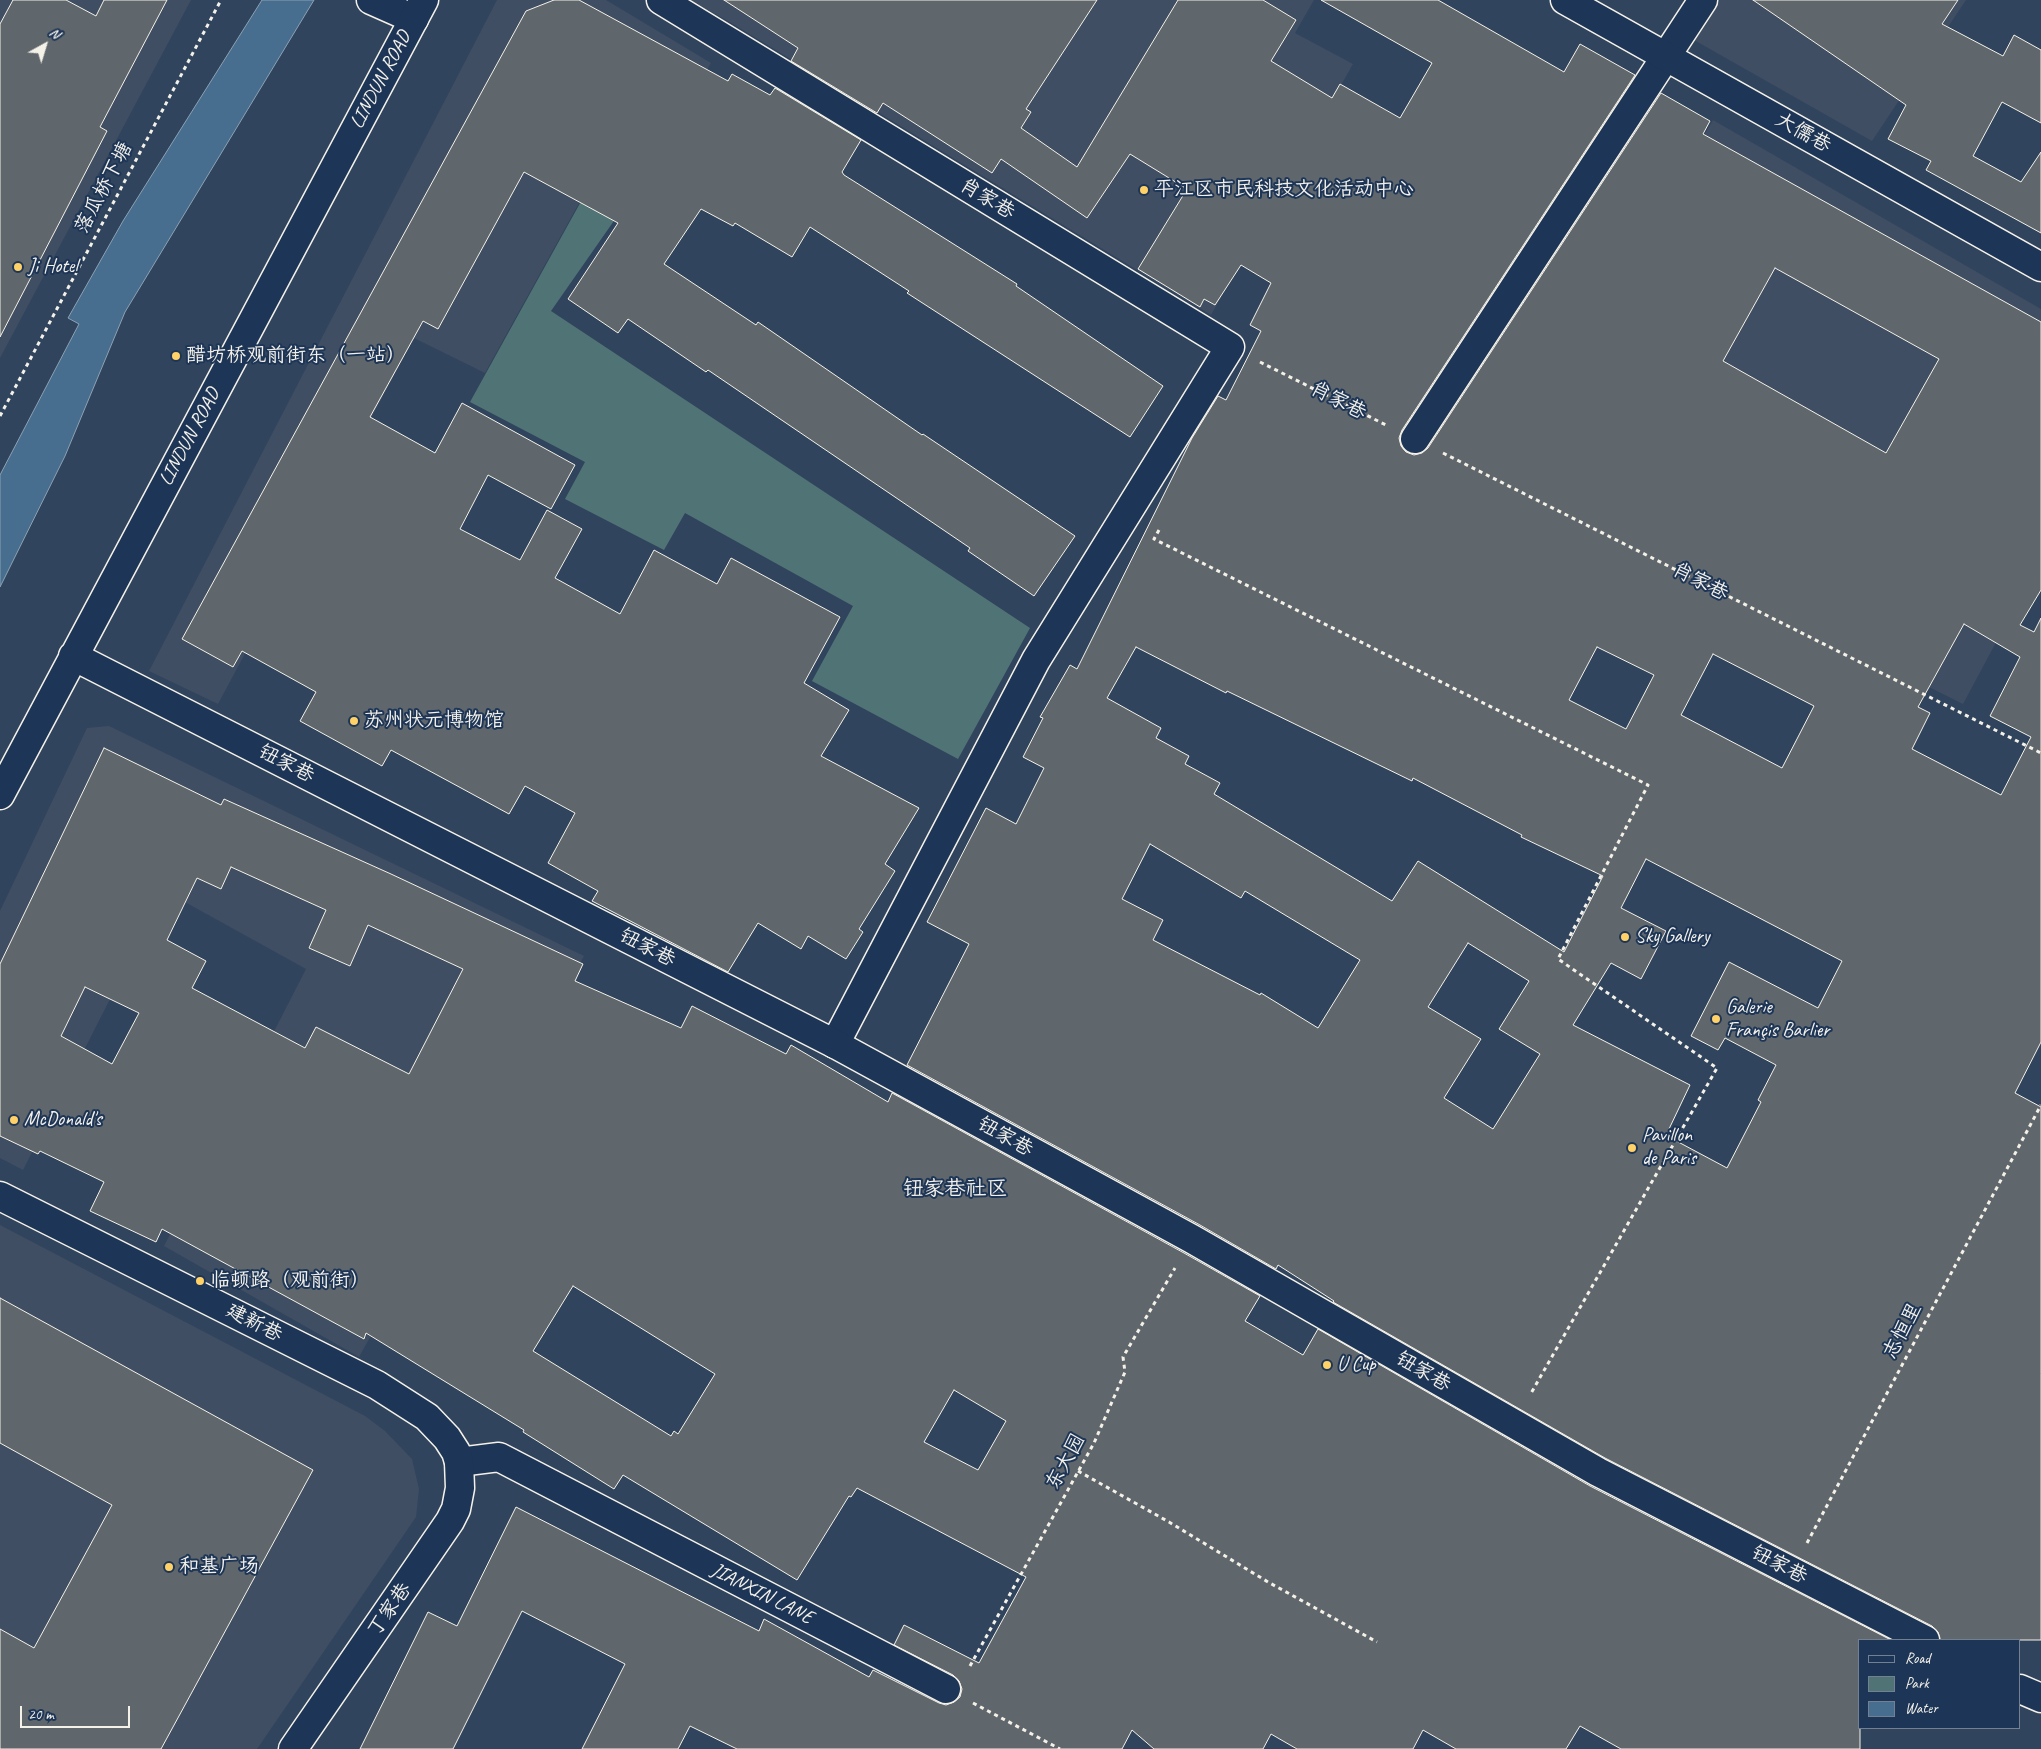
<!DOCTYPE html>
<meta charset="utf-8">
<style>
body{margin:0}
#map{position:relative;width:2041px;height:1749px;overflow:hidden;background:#31445d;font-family:Caveat,sans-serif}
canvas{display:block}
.legend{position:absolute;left:1858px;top:1639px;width:162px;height:90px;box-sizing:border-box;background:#1d3557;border:1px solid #738091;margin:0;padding:6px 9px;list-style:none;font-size:15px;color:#f4f1e8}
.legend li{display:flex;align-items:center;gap:10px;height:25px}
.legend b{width:25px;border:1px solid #738091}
.north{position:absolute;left:20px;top:20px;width:50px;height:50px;-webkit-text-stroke:4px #1d3557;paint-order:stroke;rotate:39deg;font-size:14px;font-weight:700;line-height:20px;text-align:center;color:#f4f1e8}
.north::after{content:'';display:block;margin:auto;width:18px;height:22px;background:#f4f1e8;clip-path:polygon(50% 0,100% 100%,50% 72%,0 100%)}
.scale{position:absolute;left:20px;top:1706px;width:110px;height:22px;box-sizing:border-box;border:2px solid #f4f1e8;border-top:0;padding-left:6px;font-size:15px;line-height:18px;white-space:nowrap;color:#f4f1e8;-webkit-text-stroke:4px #1d3557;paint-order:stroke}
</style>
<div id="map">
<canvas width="2041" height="1749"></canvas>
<ul class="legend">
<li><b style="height:6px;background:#1d3557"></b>Road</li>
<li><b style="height:14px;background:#507475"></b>Park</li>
<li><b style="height:14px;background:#476d8f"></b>Water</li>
</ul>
<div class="north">N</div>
<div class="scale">20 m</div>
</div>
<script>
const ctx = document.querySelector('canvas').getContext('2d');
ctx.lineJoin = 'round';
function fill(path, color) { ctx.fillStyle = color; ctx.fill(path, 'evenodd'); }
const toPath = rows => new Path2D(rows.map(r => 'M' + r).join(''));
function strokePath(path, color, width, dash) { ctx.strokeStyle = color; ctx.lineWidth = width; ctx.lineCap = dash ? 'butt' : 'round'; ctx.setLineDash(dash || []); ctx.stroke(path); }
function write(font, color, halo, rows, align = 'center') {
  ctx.font = font + ' Caveat,"LXGW WenKai TC",sans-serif'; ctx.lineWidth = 4; ctx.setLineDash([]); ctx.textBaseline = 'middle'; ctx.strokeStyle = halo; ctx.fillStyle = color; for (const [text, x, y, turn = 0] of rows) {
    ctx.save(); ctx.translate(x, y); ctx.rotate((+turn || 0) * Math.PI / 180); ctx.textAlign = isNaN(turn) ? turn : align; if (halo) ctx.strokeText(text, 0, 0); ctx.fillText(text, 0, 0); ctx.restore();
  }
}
fill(toPath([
 [0,0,191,0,0,358],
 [497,0,606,0,711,63,640,183,583,196,485,373,414,338,218,704,149,671],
 [690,0,1314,0,1295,33,1353,64,1211,315,728,21],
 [1720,0,1966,0,1872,141,1694,40],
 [1713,120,2041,309,2041,486,2008,620,1963,704,1602,524,1675,185],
 [109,726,584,956,359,1357,164,1246,306,969,165,891,23,1170,0,1158,0,911,87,728],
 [0,1225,365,1416,385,1431,412,1459,419,1489,416,1517,257,1749,0,1749]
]), '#3f4e62');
fill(toPath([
 [584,196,618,215,551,311,1030,628,958,759,812,681,853,606,685,513,664,550,565,499,585,462,470,402]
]), '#507475');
const water = toPath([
 [262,0,314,0,125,312,65,456,0,587,0,475,79,324,68,318,123,221,262,0]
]);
fill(water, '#476d8f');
strokePath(water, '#8ca2b3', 1);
const building = toPath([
 [13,0,66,0,96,16,104,0,167,0,100,127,107,131,0,337,0,24,13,0],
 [554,0,579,0,728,81,732,74,770,95,775,88,861,140,842,172,844,175,1017,284,1016,286,1163,386,1130,437,907,293,909,291,810,227,792,257,735,223,733,226,701,209,664,264,756,325,758,322,922,435,923,434,1075,536,1034,596,968,551,970,548,708,370,706,372,628,319,618,333,568,299,618,223,524,172,438,329,423,321,370,417,435,453,462,403,575,465,551,509,488,475,460,529,520,560,547,510,582,529,555,578,620,614,654,550,717,584,731,558,840,617,804,683,849,710,821,756,919,808,885,864,895,871,859,929,863,932,846,959,808,936,801,949,758,923,728,972,592,901,598,891,548,863,575,813,525,786,509,814,391,750,382,766,300,721,316,692,242,651,233,667,182,639,526,11,554,0],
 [724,0,1097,0,1026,109,1031,112,1021,128,1077,167,1178,0,1263,0,1296,20,1271,61,1332,98,1340,84,1400,118,1432,63,1321,0,1438,0,1564,72,1580,44,1635,75,1402,430,1399,438,1401,446,1406,452,1414,455,1422,453,1428,448,1661,93,1710,121,1703,134,2041,322,2041,590,2020,625,2034,632,2041,618,2041,1042,2015,1093,2041,1107,2041,1640,1940,1640,1938,1632,1932,1626,1605,1458,1333,1302,1334,1301,1278,1265,1276,1269,1200,1225,907,1065,969,944,927,922,986,808,1016,824,1044,768,1023,757,1043,718,1040,717,1070,665,1077,669,1192,438,1218,396,1226,400,1261,331,1250,325,1271,283,1241,265,1215,305,1204,299,1200,307,1138,269,1187,189,1130,154,1087,218,1001,159,992,173,883,103,877,113,791,61,798,48,724,0],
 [1775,268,1939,359,1886,453,1723,361,1775,268],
 [1964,624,2020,657,1990,716,2031,737,2001,795,1912,749,1930,713,1918,707,1964,624],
 [1136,647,1226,693,1227,691,1412,781,1413,778,1522,835,1521,837,1603,876,1564,952,1418,861,1392,901,1214,794,1220,783,1185,764,1189,756,1156,738,1161,728,1107,698,1136,647],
 [1597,647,1654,675,1626,729,1569,700,1597,647],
 [1713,654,1814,706,1782,768,1681,715,1713,654],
 [1150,844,1241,898,1245,891,1360,960,1318,1028,1261,993,1260,995,1153,940,1163,920,1122,899,1150,844],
 [1646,859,1842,961,1818,1008,1729,962,1691,1036,1718,1050,1725,1038,1776,1065,1758,1100,1761,1102,1727,1168,1667,1136,1671,1130,1669,1129,1690,1085,1573,1025,1611,963,1641,979,1666,931,1621,908,1646,859],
 [1468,943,1529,981,1499,1029,1540,1054,1493,1129,1444,1098,1481,1039,1428,1007,1468,943],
 [1753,0,1958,0,1942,24,2003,56,2014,35,2041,50,2041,123,2002,102,1973,156,2021,182,2041,152,2041,233,1926,170,1931,161,1888,139,1906,105,1753,0],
 [104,748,221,805,224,799,391,874,583,964,575,981,681,1028,692,1006,786,1054,791,1045,888,1102,892,1093,1184,1253,1260,1296,1245,1321,1303,1355,1318,1329,1590,1486,1891,1640,1860,1640,1860,1749,1621,1749,1580,1726,1566,1749,1456,1749,1423,1730,1413,1749,1297,1749,1271,1734,1263,1749,1154,1749,1132,1730,1122,1749,737,1749,690,1726,678,1749,582,1749,625,1664,522,1611,453,1749,360,1749,428,1612,457,1626,516,1507,759,1631,764,1619,869,1677,873,1670,939,1703,946,1705,954,1702,960,1697,962,1689,959,1681,953,1675,894,1645,904,1625,979,1663,1026,1577,857,1488,851,1497,849,1496,797,1580,623,1475,614,1489,523,1432,524,1430,366,1333,364,1339,162,1229,156,1242,90,1211,104,1182,40,1151,38,1154,0,1136,0,964,104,748],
 [231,867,326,910,309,948,350,966,368,925,463,969,409,1074,316,1027,305,1048,192,988,206,961,167,940,197,878,221,889,231,867],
 [85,987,139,1013,112,1064,61,1036,85,987],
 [573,1286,715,1374,678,1434,674,1431,671,1436,533,1351,573,1286],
 [954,1390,1006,1421,978,1470,924,1442,954,1390],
 [0,1298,313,1470,161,1749,0,1749,0,1629,34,1648,112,1505,0,1443,0,1298]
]);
fill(building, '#60676c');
strokePath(building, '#f4f1e8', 1);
const street = toPath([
 [371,0,414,19],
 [661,0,1230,347,1036,660,835,1044],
 [1415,439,1703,0],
 [459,1462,499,1457,946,1689]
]);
const secondary = toPath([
 [1565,0,2041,267],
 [73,656,835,1044,1192,1239,1598,1472,1925,1640],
 [0,795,424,0],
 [0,1196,377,1385,427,1417,447,1438,456,1452,459,1462,460,1488,456,1509,450,1521,293,1749],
 [2020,1689,2041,1698]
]);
strokePath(street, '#f4f1e8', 31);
strokePath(secondary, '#f4f1e8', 31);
strokePath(toPath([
 [1260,362,1386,425],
 [0,416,221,0],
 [1443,453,2041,753],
 [1159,530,1154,539,1648,785,1558,959,1717,1068,1530,1395],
 [1078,1471,1169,1522,1268,1582,1377,1642],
 [1807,1543,2041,1105],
 [970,1666,1094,1443,1125,1372,1123,1357,1175,1268],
 [973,1703,1060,1749]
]), '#f4f1e8', 3, [4, 4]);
strokePath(street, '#1d3557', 28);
strokePath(secondary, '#1d3557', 28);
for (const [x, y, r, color] of [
 [1144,190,5,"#ffd166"],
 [18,267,5,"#ffd166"],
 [176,356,5,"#ffd166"],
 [354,721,5,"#ffd166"],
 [1625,937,5,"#ffd166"],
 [1716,1019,5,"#ffd166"],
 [14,1120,5,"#ffd166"],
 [1632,1148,5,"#ffd166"],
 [200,1281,5,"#ffd166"],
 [1327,1365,5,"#ffd166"],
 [169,1567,5,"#ffd166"]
]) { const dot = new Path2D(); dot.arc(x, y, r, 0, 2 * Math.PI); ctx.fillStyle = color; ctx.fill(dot); strokePath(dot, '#1d3557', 2); }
write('20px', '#f4f1e8', '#1d3557', [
 ["LINDUN ROAD",381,80,-62],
 ["大儒巷",1803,133,29],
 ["落瓜桥下塘",104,188,-62],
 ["肖家巷",987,199,31],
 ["肖家巷",1338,401,27],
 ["LINDUN ROAD",190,437,-62],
 ["肖家巷",1700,582,27],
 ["钮家巷",286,764,27],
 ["钮家巷",647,948,27],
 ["钮家巷",1005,1137,29],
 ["建新巷",254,1323,27],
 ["志恒里",1903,1331,-62],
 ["钮家巷",1423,1372,30],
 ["东大园",1066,1462,-61],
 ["钮家巷",1779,1565,27],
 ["JIANXIN LANE",762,1594,27],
 ["丁家巷",390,1610,-55]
]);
write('20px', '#f4f1e8', '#1d3557', [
 ["平江区市民科技文化活动中心",1154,190],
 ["Ji Hotel",28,267],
 ["醋坊桥观前街东（一站）",186,356],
 ["苏州状元博物馆",364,721],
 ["Sky Gallery",1635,937],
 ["Galerie",1726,1008],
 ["Françis Barlier",1726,1031],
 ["McDonald's",24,1120],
 ["Pavillon",1642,1136],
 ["de Paris",1642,1159],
 ["临顿路（观前街）",210,1281],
 ["U Cup",1337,1365],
 ["和基广场",179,1567]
], 'left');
write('21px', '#f4f1e8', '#1d3557', [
 ["钮家巷社区",955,1189]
]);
</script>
